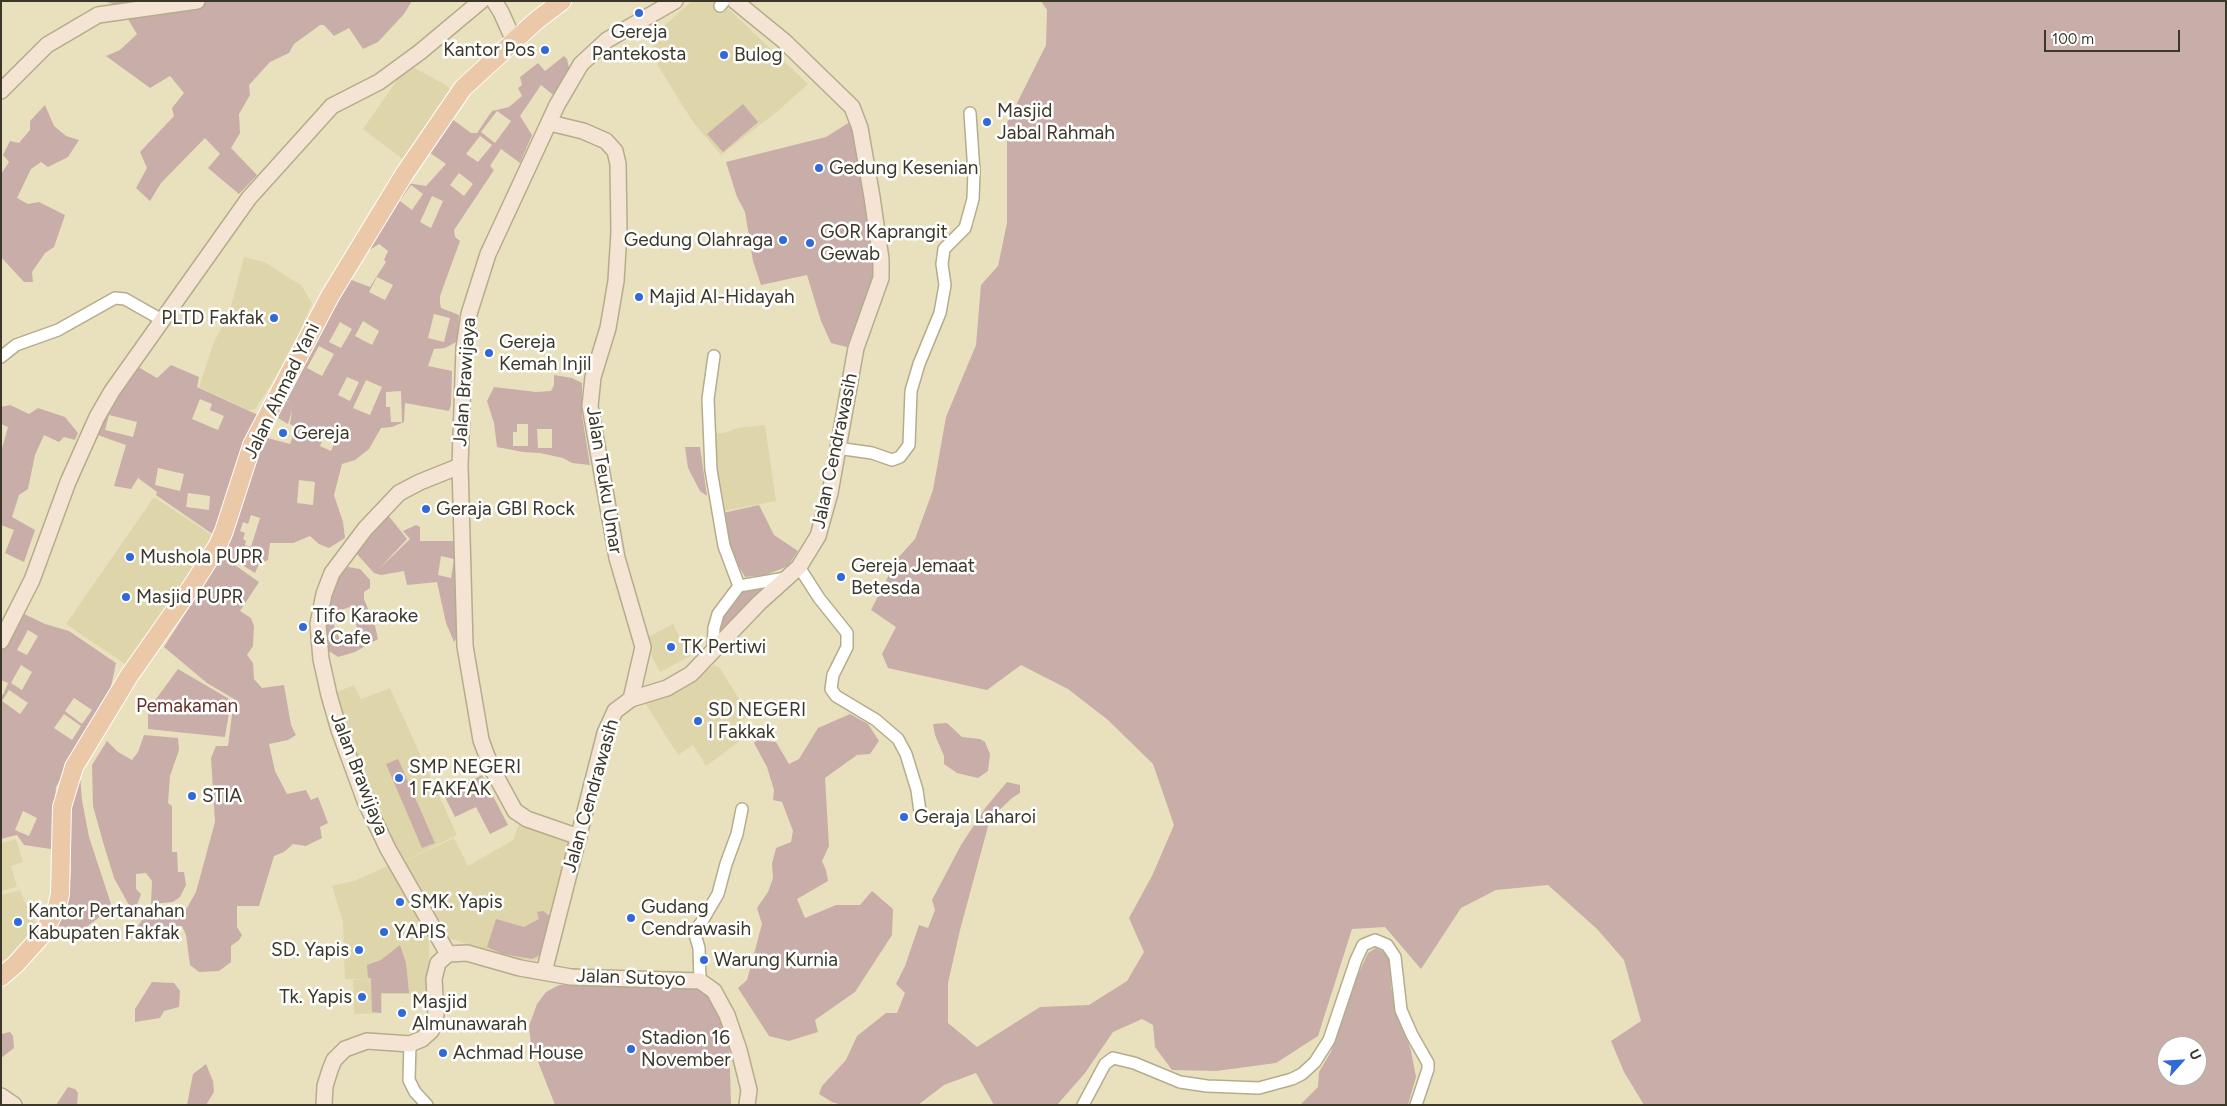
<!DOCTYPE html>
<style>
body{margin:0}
#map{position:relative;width:2227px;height:1106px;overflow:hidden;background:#e9e1be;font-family:Figtree,sans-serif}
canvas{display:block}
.frame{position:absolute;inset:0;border:2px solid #3b382a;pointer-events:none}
.north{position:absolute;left:2157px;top:1036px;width:50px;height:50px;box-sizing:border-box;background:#fff;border:1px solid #b1afaa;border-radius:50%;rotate:64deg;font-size:14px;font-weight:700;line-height:20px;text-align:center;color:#3b382a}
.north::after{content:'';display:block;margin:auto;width:18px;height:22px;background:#316ad8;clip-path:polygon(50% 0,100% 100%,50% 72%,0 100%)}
.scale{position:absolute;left:2044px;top:30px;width:136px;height:22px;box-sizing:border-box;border:2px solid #3b382a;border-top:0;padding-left:6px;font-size:15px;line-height:18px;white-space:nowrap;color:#3b382a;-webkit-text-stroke:4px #fff;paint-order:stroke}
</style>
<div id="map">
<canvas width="2227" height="1106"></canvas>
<div class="frame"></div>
<div class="north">U</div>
<div class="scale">100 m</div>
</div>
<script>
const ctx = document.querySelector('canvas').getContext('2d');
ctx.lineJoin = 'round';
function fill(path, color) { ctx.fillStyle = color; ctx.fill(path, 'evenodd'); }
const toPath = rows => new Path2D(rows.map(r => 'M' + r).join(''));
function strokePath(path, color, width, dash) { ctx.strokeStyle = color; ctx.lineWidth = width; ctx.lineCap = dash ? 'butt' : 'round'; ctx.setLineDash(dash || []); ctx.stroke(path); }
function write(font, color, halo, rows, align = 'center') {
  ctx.font = font + ' Figtree,sans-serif'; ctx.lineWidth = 5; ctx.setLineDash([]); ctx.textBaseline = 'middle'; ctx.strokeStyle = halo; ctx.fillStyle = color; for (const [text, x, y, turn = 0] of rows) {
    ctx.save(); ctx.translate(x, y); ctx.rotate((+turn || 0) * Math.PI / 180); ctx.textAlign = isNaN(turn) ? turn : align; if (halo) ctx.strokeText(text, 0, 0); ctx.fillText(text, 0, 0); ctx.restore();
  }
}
fill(toPath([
 [692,1,720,1,808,84,778,111,721,155,693,122,658,66,653,45,658,31],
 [409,65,446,85,453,92,405,161,363,129,406,67],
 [244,257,264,262,301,285,312,303,296,340,269,388,255,409,248,410,199,387,213,344,222,327,232,303],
 [765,425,776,501,723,511,713,434,724,433,737,428],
 [154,497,215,537,128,666,66,624],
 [673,624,690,656,660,672,643,640],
 [714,665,720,668,749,715,731,728,740,741,706,766,693,745,678,755,645,703,685,688],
 [354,685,361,699,390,688,457,835,406,860,403,859,398,852,387,831,352,744,337,692],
 [520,822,570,841,545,954,535,961,506,957,449,938,405,861,454,838,468,866,513,840],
 [16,839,23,862,11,866,17,887,1,891,1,843],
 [390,865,420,919,429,941,430,994,382,994,382,1013,354,1014,353,980,370,980,345,979,343,922,332,886,354,881],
 [20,890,29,913,41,931,18,954,1,961,1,895]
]), '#dfd5ab');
fill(toPath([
 [103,1,412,1,404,14,378,42,363,49,349,28,334,36,324,25,320,25,294,44,289,53,270,62,249,85,250,95,239,114,240,133,231,148,257,175,239,194,208,168,220,154,205,138,161,183,150,201,136,188,147,168,140,152,174,116,172,108,184,93,170,76,150,88,106,56,120,50,137,34,120,6],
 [1041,1,2226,1,2226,1105,1644,1105,1624,1072,1611,1041,1641,1021,1624,960,1597,929,1548,885,1496,890,1461,908,1421,969,1385,927,1352,929,1318,1036,1276,1063,1216,1071,1172,1070,1155,1047,1153,1025,1142,1019,1113,1032,1085,1073,1057,1105,994,1105,976,1073,944,1085,918,1105,842,1105,832,1102,819,1094,822,1086,846,1060,857,1036,886,1013,897,1013,905,993,896,984,905,966,919,925,928,928,935,910,932,900,961,845,986,807,1007,782,1020,785,1020,793,1012,798,990,819,960,930,948,983,948,1023,977,1047,1040,1007,1089,1005,1127,981,1144,952,1129,918,1152,876,1174,825,1153,764,1108,720,1068,689,1021,665,987,690,888,668,882,654,896,627,871,610,897,559,915,539,933,490,946,417,976,345,981,285,998,266,1007,223,1007,123,1046,45,1047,10],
 [2167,1046,2197,1046,2197,1076,2167,1076],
 [564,56,567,59,570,72,557,98,541,85,520,116,532,135,520,163,501,149,490,166,494,170,454,230,455,237,460,241,440,296,440,303,441,308,459,315,458,341,445,348,434,349,428,366,452,371,451,405,449,411,405,403,404,422,392,427,381,428,369,449,355,460,342,464,334,495,343,522,345,538,329,548,319,544,310,536,293,543,270,543,268,560,259,564,255,573,223,553,256,452,264,437,290,444,296,428,290,424,292,410,288,424,273,415,282,395,293,407,282,394,296,368,349,279,370,287,386,262,384,260,388,251,379,244,368,251,364,247,392,203,407,183,426,186,446,164,429,152,452,119,471,133,477,133,492,111,509,107,522,96,518,88,522,85,520,77,538,63,545,71],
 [497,111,511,121,495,143,481,132],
 [480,136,492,145,478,162,466,154],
 [459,173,473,184,464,196,450,185],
 [411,185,423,194,412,210,400,201],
 [432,196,443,201,431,228,420,222],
 [377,277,393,285,385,300,369,292],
 [434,314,450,318,444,342,428,338],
 [363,321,379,331,372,345,355,336],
 [340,322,352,329,341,348,329,342],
 [319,346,334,354,322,376,307,368],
 [347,377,359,382,350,401,338,395],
 [366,380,382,387,370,415,353,408],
 [401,391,402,422,391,422,390,407,386,407,386,392],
 [328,427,339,432,331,451,320,446],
 [299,480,315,482,313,505,297,503],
 [251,515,260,518,251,547,245,545,246,541,243,539,245,533,240,531,243,522,248,524],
 [743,104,758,122,723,152,707,134],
 [45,105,54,126,66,136,79,140,68,157,48,167,41,162,31,169,17,198,28,204,39,202,65,215,54,247,45,253,32,272,33,282,24,282,1,257,1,174,9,162,3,155,10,141,19,143,30,130,30,121],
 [853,120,877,278,871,284,847,347,831,343,821,321,807,275,761,285,753,261,745,212,737,197,726,162,826,137],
 [135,365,157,378,171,365,199,377,197,387,258,415,214,535,156,495,157,492,138,478,131,489,114,486,126,445,95,434],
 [200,399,212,404,210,410,224,416,218,430,192,419],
 [109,415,137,422,133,437,105,430],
 [158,468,184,474,180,491,155,485],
 [188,493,210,496,209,510,186,507],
 [554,375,572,378,582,383,582,415,590,465,572,463,563,458,540,453,523,452,497,447,494,423,487,401,494,387,536,392,551,391,554,385],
 [517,424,528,424,528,446,513,446,513,432,517,432],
 [537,429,552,429,552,448,538,448],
 [10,405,29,414,38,408,65,417,78,433,75,440,64,437,59,442,44,435,35,455,28,489,19,495,12,517,35,530,24,562,5,553,14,530,1,525,1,452,8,427,1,424,1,407],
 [685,447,700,447,707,496,700,491,688,468],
 [759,505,774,535,798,551,788,566,766,575,745,577,732,555,723,527,723,513],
 [388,515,407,539,379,569,410,539,403,531,416,525,420,527,420,541,456,541,457,626,456,639,454,642,446,623,437,582,407,585,404,571,381,575,374,573,355,552],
 [441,556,454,559,451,578,438,575],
 [222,556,259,582,240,611,251,618,254,626,253,646,247,655,253,663,254,679,262,688,284,685,291,725,296,735,288,740,269,744,275,771,287,794,306,790,311,800,318,797,328,823,320,827,322,838,306,846,293,844,284,852,274,856,259,906,237,906,237,927,242,935,239,940,231,946,231,962,219,971,199,972,190,965,186,935,182,926,153,927,145,930,138,926,142,920,151,915,175,915,187,908,196,892,215,822,211,758,216,746,228,746,234,699,207,683,164,647],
 [348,567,360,569,370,580,370,588,364,592,364,599,375,626,378,639,355,652,338,657,329,651,325,617,328,594,340,570],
 [349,607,362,640,354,643,352,638,341,642,333,623,342,619,339,611],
 [767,587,741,611,718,633,721,618,736,593,748,589],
 [20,612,45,624,69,631,116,663,108,701,80,743,56,787,51,849,24,845,17,835,1,839,1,694,3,695,8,683,1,680,1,650],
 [28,630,38,636,27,655,17,650],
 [21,665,32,672,22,690,11,683],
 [9,690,28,703,20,714,2,701],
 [74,698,92,710,82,724,65,711],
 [64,714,81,726,72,740,54,728],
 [23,811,37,818,29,836,15,830],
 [178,669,231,700,225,737,148,729,148,710],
 [850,714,868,724,879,741,870,754,857,755,825,778,829,846,822,861,826,870,828,881,797,899,805,918,836,905,860,905,872,891,893,909,892,935,855,992,815,1020,818,1032,789,1041,769,1036,738,988,747,980,762,924,757,908,768,892,773,878,772,864,776,848,791,842,793,831,782,802,773,800,774,790,767,767,754,743,757,740,776,742,789,764,799,759,818,728],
 [947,723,962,737,980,739,985,742,990,754,988,771,978,778,957,773,944,764,944,756,935,735,933,724],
 [144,735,178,738,179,750,170,776,168,803,172,806,172,852,177,852,178,872,184,872,186,885,180,897,173,902,151,904,152,881,146,873,136,874,136,889,141,894,137,905,130,907,114,878,103,842,93,806,92,765,107,741,118,752,132,760,138,752],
 [398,759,435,843,422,848,386,764],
 [80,775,82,800,89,837,111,904,105,913,89,925,81,935,58,926,68,898,71,870,68,837,69,797],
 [482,775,508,825,490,834,476,807,455,817,444,795],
 [543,911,551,917,543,952,538,956,532,959,503,954,487,947,496,919,524,927,539,919,537,912],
 [400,945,406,963,409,993,381,993,381,1013,372,1012,371,978,368,978,367,965,381,960],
 [1376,948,1387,953,1390,962,1391,988,1411,1051,1416,1077,1408,1105,1300,1105,1318,1087,1319,1072,1331,1052,1356,979,1368,953],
 [152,982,174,983,180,991,179,1007,164,1011,160,1018,135,1022,135,1009],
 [585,983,676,984,708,991,729,1037,731,1105,555,1105,531,1044,529,1026,537,1004,546,992,559,985],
 [10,1032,13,1036,14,1048,1,1058,1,1034],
 [206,1064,213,1081,214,1092,206,1105,187,1105,193,1074],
 [68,1087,75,1089,78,1093,77,1105,56,1105]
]), '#c8ada8');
const street = toPath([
 [720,6,724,1],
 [714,356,708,399,711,470,724,546,739,586],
 [1,357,16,345,58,330,115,298,125,299,162,320],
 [837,448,872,453,892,460,900,457,909,445,911,391,919,364,940,313,945,285,942,264,944,249,965,228,973,199,974,172,970,113],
 [799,567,819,598,847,633,847,647,833,675,831,689,836,696,876,720,898,739,906,754,917,790,921,819],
 [713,651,714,628,718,614,739,586,786,578],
 [700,981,699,948,694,931,701,923,718,894,726,864,737,834,742,809],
 [410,1044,409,1080,415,1092,427,1105],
 [1083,1105,1105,1064,1113,1058,1134,1063,1180,1082,1207,1086,1259,1088,1292,1079,1302,1074,1315,1062,1329,1040,1356,960,1363,945,1375,940,1387,945,1395,957,1401,1010,1412,1035,1428,1063,1428,1069,1416,1105]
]);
const secondary = toPath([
 [494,1,501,12,514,41],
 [1,91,47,45,98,15,197,1],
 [550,123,583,131,606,141,615,151,618,164,619,232,616,281,608,328,593,377,590,406,617,558,643,647,631,699],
 [1,641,32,580,68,482,97,417,112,391,249,198,332,106,379,82,420,52,481,1],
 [579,837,527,819,515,811,491,767,481,740,465,646,460,466,464,348,469,314,488,254,557,105,581,64,607,40,675,1],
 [448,954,388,849,365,801,339,730,329,695,321,659,318,624,324,594,332,573,365,529,399,493,420,482,460,466],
 [544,972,605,733,615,711,631,699,667,688,691,674,759,603,799,567,818,536,830,493,856,348,881,278,881,259,872,197,860,128,852,107,784,41,735,1],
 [1,1096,14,1105],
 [324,1105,325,1086,330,1070,334,1060,345,1049,367,1041,410,1044,422,1039,431,1031,436,1015,434,979,438,963,448,954,467,953,520,968,571,977,700,981,714,991,727,1015,739,1050,749,1090,747,1105]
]);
const primary = toPath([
 [1,977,15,965,42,935,57,907,60,894,62,807,74,767,129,676,192,586,218,545,224,531,252,445,330,296,405,173,463,88,537,20,562,1]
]);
strokePath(street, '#b4ad8b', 14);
strokePath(secondary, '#b4ad8b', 18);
strokePath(primary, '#fff', 20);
strokePath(street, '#fff', 11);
strokePath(secondary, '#f5e4d4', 15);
strokePath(primary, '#ebc8a8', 18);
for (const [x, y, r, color] of [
 [639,13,5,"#316ad8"],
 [545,50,5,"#316ad8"],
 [724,55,5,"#316ad8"],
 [987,122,5,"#316ad8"],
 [819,168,5,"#316ad8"],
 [783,240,5,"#316ad8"],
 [810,243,5,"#316ad8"],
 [639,297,5,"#316ad8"],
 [274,318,5,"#316ad8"],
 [489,353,5,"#316ad8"],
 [283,433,5,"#316ad8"],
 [426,509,5,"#316ad8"],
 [130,557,5,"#316ad8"],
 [841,577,5,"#316ad8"],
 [126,597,5,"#316ad8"],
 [303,627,5,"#316ad8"],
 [671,647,5,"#316ad8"],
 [698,721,5,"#316ad8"],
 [399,778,5,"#316ad8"],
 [192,796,5,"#316ad8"],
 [904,817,5,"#316ad8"],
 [400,902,5,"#316ad8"],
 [631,918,5,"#316ad8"],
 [18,922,5,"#316ad8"],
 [384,932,5,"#316ad8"],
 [359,950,5,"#316ad8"],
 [704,960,5,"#316ad8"],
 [362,997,5,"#316ad8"],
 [402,1013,5,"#316ad8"],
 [631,1049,5,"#316ad8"],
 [443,1053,5,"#316ad8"]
]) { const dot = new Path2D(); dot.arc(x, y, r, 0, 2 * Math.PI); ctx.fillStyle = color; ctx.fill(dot); strokePath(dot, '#fff', 2); }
write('19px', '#3b382a', '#fff', [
 ["Gereja",639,32,"center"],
 ["Pantekosta",639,54,"center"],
 ["Kantor Pos",535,50,"right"],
 ["Bulog",734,55],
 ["Masjid",997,111],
 ["Jabal Rahmah",997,133],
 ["Gedung Kesenian",829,168],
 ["GOR Kaprangit",820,232],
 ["Gewab",820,254],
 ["Gedung Olahraga",773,240,"right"],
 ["Majid Al-Hidayah",649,297],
 ["PLTD Fakfak",264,318,"right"],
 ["Gereja",499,342],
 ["Kemah Injil",499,364],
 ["Gereja",293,433],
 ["Geraja GBI Rock",436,509],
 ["Mushola PUPR",140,557],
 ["Gereja Jemaat",851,566],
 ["Betesda",851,588],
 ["Masjid PUPR",136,597],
 ["Tifo Karaoke",313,616],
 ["& Cafe",313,638],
 ["TK Pertiwi",681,647],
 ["SD NEGERI",708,710],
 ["I Fakkak",708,732],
 ["SMP NEGERI",409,767],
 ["1 FAKFAK",409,789],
 ["STIA",202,796],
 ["Geraja Laharoi",914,817],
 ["SMK. Yapis",410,902],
 ["Gudang",641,907],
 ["Cendrawasih",641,929],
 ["Kantor Pertanahan",28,911],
 ["Kabupaten Fakfak",28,933],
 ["YAPIS",394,932],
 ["SD. Yapis",349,950,"right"],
 ["Warung Kurnia",714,960],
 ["Tk. Yapis",352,997,"right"],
 ["Masjid",412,1002],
 ["Almunawarah",412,1024],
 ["Stadion 16",641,1038],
 ["November",641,1060],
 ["Achmad House",453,1053]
], 'left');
write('19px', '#3b382a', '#fff', [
 ["Jalan Brawijaya",465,382,-86],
 ["Jalan Ahmad Yani",282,391,-64],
 ["Jalan Cendrawasih",835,451,-78],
 ["Jalan Teuku Umar",604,480,81],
 ["Jalan Brawijaya",359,774,69],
 ["Jalan Cendrawasih",591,796,-74],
 ["Jalan Sutoyo",631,978,2]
]);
write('19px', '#662f26', '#fff', [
 ["Pemakaman",187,706]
]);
</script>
